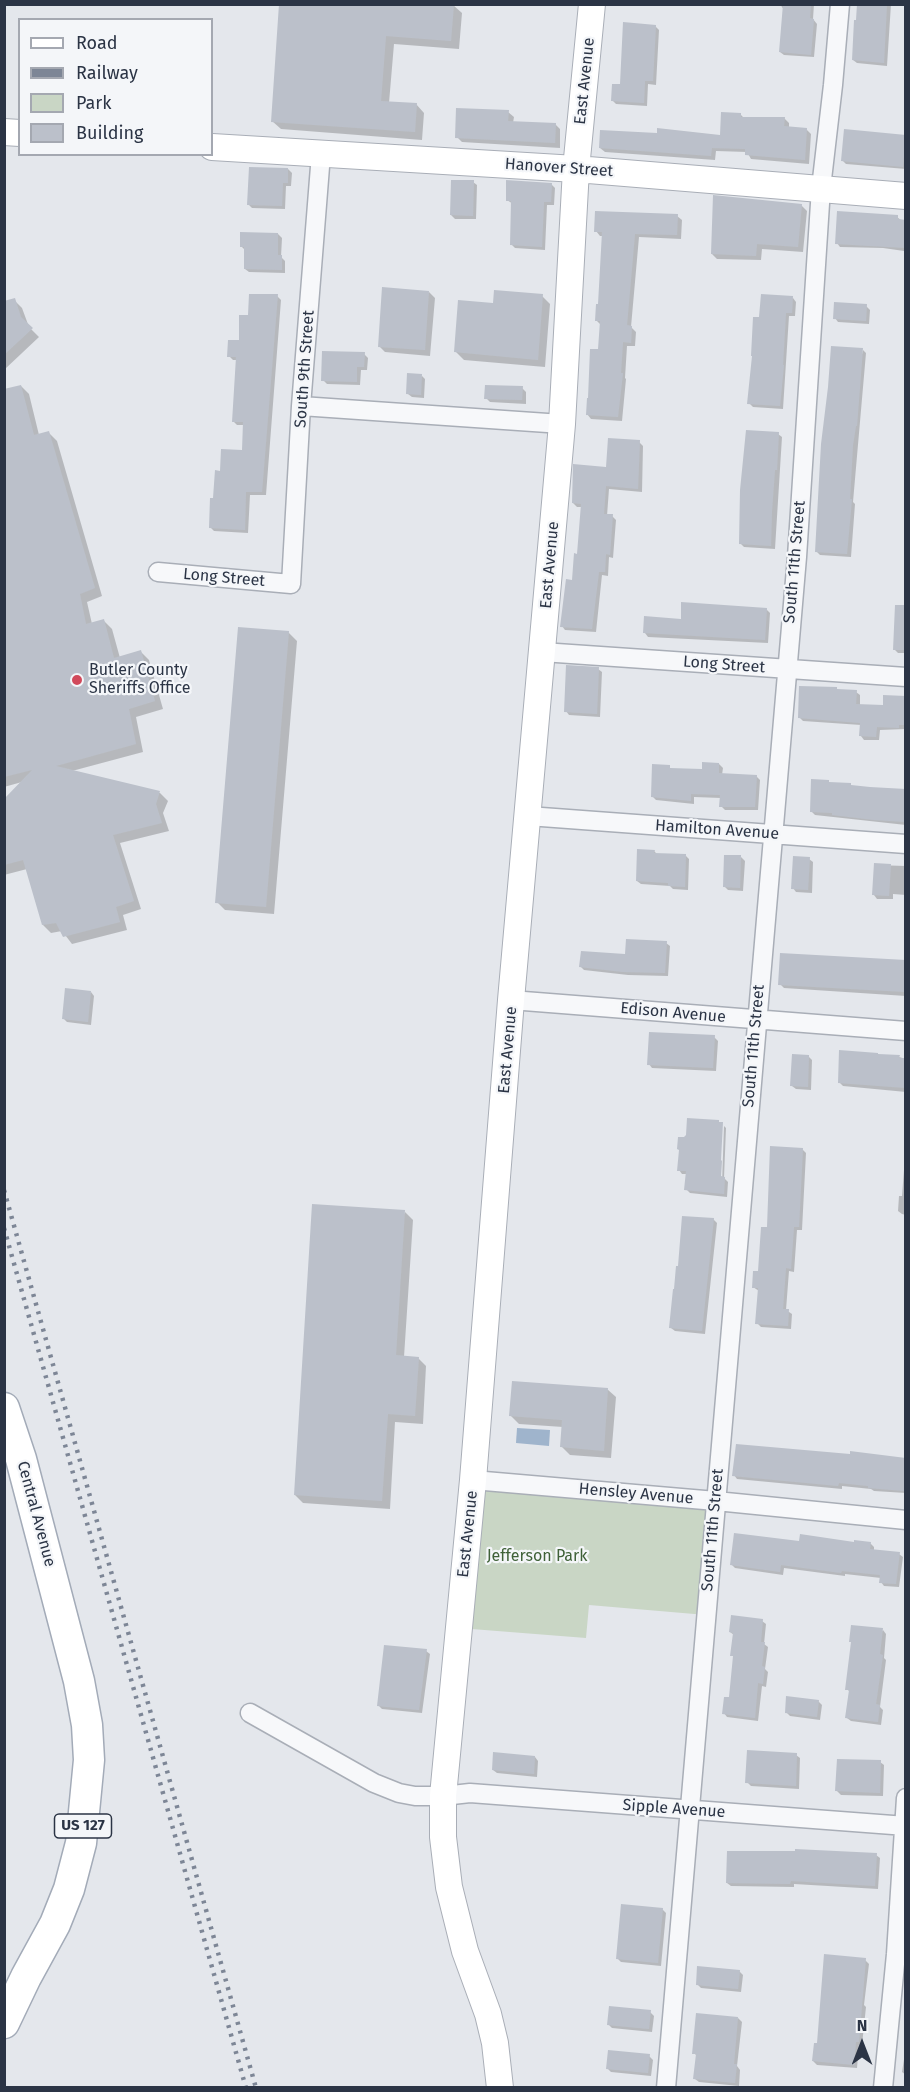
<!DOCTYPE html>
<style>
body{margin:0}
#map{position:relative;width:910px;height:2092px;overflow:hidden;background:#e4e7ec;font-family:"Fira Sans",sans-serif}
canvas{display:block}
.frame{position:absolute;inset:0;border:6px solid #2b3445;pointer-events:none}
.legend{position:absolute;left:18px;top:18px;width:195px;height:138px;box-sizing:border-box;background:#f4f6f9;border:2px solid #a4a8b1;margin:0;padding:8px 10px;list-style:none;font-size:18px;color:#2b3445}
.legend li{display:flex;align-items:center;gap:12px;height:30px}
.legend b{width:30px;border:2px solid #a4a8b1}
.north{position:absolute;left:832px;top:2014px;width:60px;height:60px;-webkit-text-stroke:4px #f4f6f9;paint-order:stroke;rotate:0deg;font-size:16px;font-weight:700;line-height:24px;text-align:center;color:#2b3445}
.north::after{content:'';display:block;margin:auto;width:21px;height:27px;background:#2b3445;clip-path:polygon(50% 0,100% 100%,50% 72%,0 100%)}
</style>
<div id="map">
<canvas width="910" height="2092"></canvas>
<div class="frame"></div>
<ul class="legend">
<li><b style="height:8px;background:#fff"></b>Road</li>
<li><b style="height:8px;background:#7d8696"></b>Railway</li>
<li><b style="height:16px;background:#c9d6c5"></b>Park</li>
<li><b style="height:16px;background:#bbc0ca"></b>Building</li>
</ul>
<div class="north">N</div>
</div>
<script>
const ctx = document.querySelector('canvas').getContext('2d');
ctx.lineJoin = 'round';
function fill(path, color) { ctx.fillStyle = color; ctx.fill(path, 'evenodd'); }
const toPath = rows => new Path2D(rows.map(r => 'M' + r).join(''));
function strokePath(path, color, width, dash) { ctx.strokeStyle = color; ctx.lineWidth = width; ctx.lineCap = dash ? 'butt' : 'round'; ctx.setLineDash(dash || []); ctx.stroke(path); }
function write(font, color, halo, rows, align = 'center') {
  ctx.font = font + ' "Fira Sans",sans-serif'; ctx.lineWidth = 4.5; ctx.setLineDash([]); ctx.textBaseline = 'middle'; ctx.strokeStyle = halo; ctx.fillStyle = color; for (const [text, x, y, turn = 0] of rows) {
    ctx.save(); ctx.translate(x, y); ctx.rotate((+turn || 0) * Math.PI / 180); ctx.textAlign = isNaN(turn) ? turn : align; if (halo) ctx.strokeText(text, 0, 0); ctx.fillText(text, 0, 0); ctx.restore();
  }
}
fill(toPath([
 [473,1480,716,1501,706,1615,589,1605,586,1638,459,1628]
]), '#c9d6c5');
fill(toPath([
 [517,1428,550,1430,549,1446,516,1443]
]), '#9fb4cc');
fill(toPath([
 [281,4,453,5,462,13,459,49,394,44,389,103,416,104,424,113,422,140,281,129,272,121],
 [780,4,814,4,813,19,817,24,814,57,784,55,780,52,784,10],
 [859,4,891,4,887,66,857,63,853,60],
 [655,26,659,30,656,85,648,84,647,106,616,104,612,100],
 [508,112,514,117,513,123,555,124,560,129,560,148,462,142,457,137],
 [741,115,744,118,784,118,789,123,789,128,806,129,811,134,809,164,751,159,747,152,716,151,715,160,605,152,600,148,721,136],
 [906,136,906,169,846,164,843,161],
 [288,169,292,173,291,186,286,186,285,209,252,208,248,204],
 [473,182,477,185,476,219,455,219,451,215],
 [551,184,555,188,554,205,547,205,545,250,515,248,511,244,513,204,507,200],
 [801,205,807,211,803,252,762,249,761,260,717,259,712,254],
 [677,216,682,220,681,239,639,237,631,327,636,332,635,346,627,346,625,378,626,379,622,421,591,419,587,414,599,351,601,325,596,320,599,305,603,236,600,236,596,231],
 [897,217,902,221,906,221,906,253,904,251,883,248,840,247,837,243],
 [278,234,282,238,281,257,285,261,285,273,249,272,245,269,246,251,241,246],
 [429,292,435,298,430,356,385,352,379,346],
 [277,296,281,300,266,495,250,495,248,533,214,531,210,527,222,472,244,452,245,425,237,425,233,421,238,360,233,360,229,356,240,341,250,317],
 [542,296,550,304,545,367,464,360,456,352,494,304],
 [793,298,796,302,795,316,789,316,783,409,753,407,749,403,761,319],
 [14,300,22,308,29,327,39,337,4,370,4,303],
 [866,306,870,310,869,324,838,322,835,318],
 [863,350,866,353,853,502,855,504,851,557,820,555,816,551],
 [364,354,368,358,367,370,361,370,360,385,327,384,323,380],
 [422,376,425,379,424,398,412,397,408,394],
 [21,386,29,394,39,435,49,433,57,441,102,596,87,602,92,624,104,621,112,629,120,658,141,652,149,660,163,709,136,717,143,752,72,771,160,793,168,801,163,813,169,831,120,843,141,909,123,915,127,930,72,944,62,931,51,933,43,925,27,869,4,875,4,801,22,782,4,787,4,391],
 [522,388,526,392,526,404,490,402,486,398],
 [778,434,782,437,775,549,744,547,740,543],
 [639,442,643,446,642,492,609,489,607,516,612,516,616,520,613,558,609,557,608,576,602,575,596,632,565,630,562,626,579,555,582,507,577,507,573,503,607,468],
 [766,609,770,613,768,643,648,637,645,633,682,620],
 [906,619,906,653,898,653,894,649],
 [288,632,297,641,274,914,225,910,217,902],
 [598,669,602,672,600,717,569,715,566,711],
 [837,689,839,691,856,692,860,695,860,706,884,707,906,697,906,729,880,730,879,740,864,740,861,736,861,725,803,721,799,717],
 [719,764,723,768,722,775,756,776,760,780,758,810,725,810,721,806,721,798,694,797,694,804,656,800,652,796,669,767,671,769,703,770],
 [830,784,906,791,906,825,815,815,811,811],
 [654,851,657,854,686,856,689,859,688,890,673,889,670,886,641,884,637,881],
 [741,857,745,861,743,891,728,890,724,886],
 [809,859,813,862,812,893,796,892,793,888],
 [875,865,906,866,906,895,893,894,893,899,877,899,874,895],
 [666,943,670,946,668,976,628,975,584,970,580,966,627,956],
 [906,962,906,996,784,988,780,984],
 [91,992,94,996,91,1025,67,1022,64,1019],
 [714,1037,718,1041,716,1071,652,1068,649,1064],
 [808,1056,812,1060,811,1090,796,1089,792,1086],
 [899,1057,906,1059,906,1092,843,1086,839,1082],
 [719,1122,721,1124,719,1184,722,1184,724,1126,726,1128,724,1178,728,1182,727,1197,690,1193,686,1189,687,1174,682,1174,679,1170,685,1139],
 [802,1149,806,1153,802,1230,797,1230,794,1272,789,1271,786,1310,792,1314,791,1329,761,1327,757,1323,759,1291,753,1287,759,1273,768,1229],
 [905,1156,906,1156,906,1215,902,1214,898,1211,899,1196,902,1196],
 [405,1212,413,1220,404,1357,418,1358,426,1366,423,1424,395,1422,390,1509,303,1503,295,1495],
 [713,1219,717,1223,705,1334,675,1331,671,1328],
 [607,1389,616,1397,611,1458,570,1455,562,1447,563,1427,519,1424,511,1416],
 [906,1459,906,1493,874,1491,871,1489,842,1486,842,1489,737,1479,734,1475],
 [800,1543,870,1543,874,1547,874,1551,899,1554,903,1557,899,1587,884,1586,881,1582,881,1578,845,1574,845,1576,784,1568,783,1575,735,1568,731,1564],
 [762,1621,766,1624,764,1644,768,1647,765,1669,768,1672,766,1687,762,1686,758,1721,727,1717,724,1713,730,1699,735,1658,732,1655,734,1635,730,1632],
 [883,1630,886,1634,884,1658,886,1660,880,1707,883,1710,881,1725,851,1721,847,1718,850,1692,847,1689],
 [426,1651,430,1654,422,1713,382,1709,379,1706],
 [818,1701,822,1705,820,1720,790,1716,786,1712],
 [796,1755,800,1758,799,1789,751,1786,747,1782],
 [535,1757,538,1761,537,1777,497,1773,493,1770],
 [880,1762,884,1765,883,1796,841,1795,837,1791],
 [876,1855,880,1858,878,1889,794,1884,794,1887,731,1886,727,1883],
 [662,1909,666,1913,661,1966,621,1962,618,1959],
 [865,1960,869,1964,864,2005,866,2007,862,2045,859,2045,857,2068,817,2065,813,2061,818,2044],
 [739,1971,743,1975,741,1992,701,1988,697,1984],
 [650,2012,654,2016,652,2032,612,2028,609,2025],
 [738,2018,742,2022,737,2066,740,2070,739,2086,699,2082,695,2079,697,2056,694,2053],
 [906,2046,906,2075,902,2072],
 [649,2056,653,2060,651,2076,611,2072,608,2069]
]), '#0003');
fill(toPath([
 [279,4,454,4,451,41,386,36,381,101,417,103,415,132,271,122],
 [783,4,811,4,810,18,814,19,811,55,779,52],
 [857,4,887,4,884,63,852,60,854,20,856,20],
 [623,22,656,25,653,81,645,81,644,103,611,101,612,84,620,84],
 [456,108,509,110,508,121,556,123,555,143,455,138],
 [721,112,741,113,741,117,785,117,784,126,807,128,805,160,745,155,745,149,712,148,711,156,599,148,600,130,657,133,657,128,720,135],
 [844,129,906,135,903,167,841,161],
 [249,167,288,168,288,183,283,183,282,206,247,205],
 [451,180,474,180,473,216,450,215],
 [506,180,552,183,551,202,544,202,542,247,510,245,511,201,506,201],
 [713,195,802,204,798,247,757,244,756,256,711,254],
 [595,211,678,214,677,235,635,234,627,325,632,326,631,343,623,342,621,373,623,373,618,417,586,415,587,398,588,398,590,349,598,349,600,321,595,321,596,304,598,304,602,232,594,232],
 [837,211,898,215,898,219,906,220,906,248,835,244],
 [240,232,278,233,278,255,282,255,282,270,244,269,244,247,240,247],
 [382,287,429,291,425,350,378,347],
 [494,290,543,294,538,360,454,352,458,300,493,303],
 [249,294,278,294,262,492,246,492,245,530,209,528,210,498,213,498,215,470,220,471,221,449,242,450,243,422,232,422,236,357,227,357,228,340,239,340,239,315,248,315],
 [761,294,793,296,792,313,786,313,783,365,784,365,780,406,747,404,752,356,751,356,753,317,759,317],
 [15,298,21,317,33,328,4,355,4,301],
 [834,302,867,304,866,321,833,319],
 [831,346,863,348,857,426,856,426,853,445,850,499,852,499,847,554,815,552,821,444,828,387],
 [322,351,365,352,364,367,357,367,357,382,321,381],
 [407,373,422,374,421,395,406,394],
 [21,385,34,435,49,431,95,588,80,594,86,624,104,619,114,658,141,650,155,701,129,709,136,744,56,766,160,791,156,804,162,823,113,835,134,901,116,907,120,922,63,937,56,923,42,925,23,860,4,865,4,799,32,770,4,777,4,389],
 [485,385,523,386,522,400,484,399],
 [746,430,779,432,777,470,775,470,772,511,771,546,739,544,740,490],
 [608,438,640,440,638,489,606,486,604,514,613,514,610,555,606,554,605,572,599,572,592,629,560,627,566,579,572,580,574,553,577,554,581,504,572,503,573,464,606,467],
 [681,602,767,608,765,640,643,633,644,616,681,619],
 [895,605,906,605,906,650,893,650],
 [238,627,289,631,266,907,215,903],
 [566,665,599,667,597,714,564,712],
 [799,686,837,687,837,689,857,690,856,704,883,705,883,695,906,696,906,725,899,725,899,728,877,727,876,737,859,736,860,723,798,718],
 [702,762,719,763,719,773,757,775,755,807,719,807,720,795,691,794,691,801,651,797,652,764,670,765,670,768,702,769],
 [811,779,829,780,829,782,851,783,851,785,870,787,906,789,906,822,874,820,832,815,832,813,810,812],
 [637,849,655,850,654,853,686,854,685,887,668,886,668,883,636,881],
 [724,855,741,855,740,888,723,887],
 [793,856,810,857,808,890,791,889],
 [874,863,891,864,889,896,872,895],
 [626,939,667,941,665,973,623,972,579,967,581,951,625,954],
 [780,953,906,960,906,992,778,985],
 [65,988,91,991,88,1022,62,1019],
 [649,1032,715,1035,713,1068,647,1065],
 [839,1050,878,1053,878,1054,900,1055,899,1058,906,1058,906,1088,838,1083],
 [792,1054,809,1055,808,1087,790,1086],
 [687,1118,719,1120,719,1122,723,1122,721,1160,722,1161,721,1176,725,1177,724,1194,684,1190,686,1171,677,1171,679,1150,677,1149,678,1137,684,1137,686,1135],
 [770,1146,803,1148,799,1227,794,1227,791,1269,786,1268,783,1309,789,1309,788,1326,755,1324,758,1288,752,1288,753,1271,758,1271,761,1227,767,1227],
 [312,1204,405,1210,396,1355,419,1357,415,1416,388,1414,382,1501,294,1495],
 [682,1216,714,1218,702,1331,669,1328,673,1289,674,1289,676,1266,678,1266],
 [512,1381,608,1388,604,1451,560,1447,562,1420,509,1416],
 [736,1444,850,1454,850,1451,906,1458,904,1491,868,1488,868,1486,839,1483,838,1486,732,1476],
 [734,1533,799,1541,800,1534,854,1542,854,1540,871,1542,870,1549,900,1552,896,1584,879,1583,880,1575,842,1571,841,1573,781,1565,780,1572,730,1565],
 [731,1615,763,1619,761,1642,765,1642,762,1666,765,1667,763,1684,758,1683,755,1718,722,1714,724,1697,729,1697,733,1656,730,1656,733,1633,729,1632],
 [851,1625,883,1628,880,1654,883,1655,876,1704,880,1705,878,1722,845,1718,849,1690,845,1690,851,1642,849,1642],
 [384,1645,427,1649,419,1710,377,1706],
 [786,1696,819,1700,817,1717,785,1713],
 [747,1750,797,1753,796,1786,745,1783],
 [493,1752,535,1756,534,1774,492,1770],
 [837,1759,881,1760,880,1793,835,1791],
 [795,1849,877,1853,875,1886,791,1881,790,1884,726,1883,727,1851,795,1851],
 [621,1904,663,1908,658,1963,616,1959],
 [824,1954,866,1958,859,2042,856,2042,854,2065,812,2061,814,2043,817,2043],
 [697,1966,740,1970,738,1989,696,1985],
 [609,2006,651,2010,649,2029,607,2025],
 [696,2013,738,2017,734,2064,737,2064,735,2083,693,2079,696,2054,692,2054],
 [608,2050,650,2054,648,2073,606,2069]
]), '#bbc0ca');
const street = toPath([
 [301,406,562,424],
 [158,572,291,584,301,406,321,154],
 [542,652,906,677],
 [528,816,906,844],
 [511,1000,906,1031],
 [473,1480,716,1501,906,1520],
 [250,1713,374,1783,399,1793,415,1796,443,1796,470,1793,906,1826],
 [666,2088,797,557,821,188,833,85,840,4],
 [883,2088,896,1954,906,1798]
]);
const secondary = toPath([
 [4,132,20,133],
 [212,147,576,169,906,196],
 [500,2088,495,2043,488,2014,465,1951,449,1887,443,1837,443,1796,473,1480,511,1000,562,424,576,169,592,4]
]);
const primary = toPath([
 [4,1408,21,1459,79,1681,87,1725,89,1760,81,1843,69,1889,55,1924,26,1977,4,2023]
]);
strokePath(street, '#a9aeb7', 21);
strokePath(secondary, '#a9aeb7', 28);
strokePath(primary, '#a3abb8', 33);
strokePath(street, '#f7f8fa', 18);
strokePath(secondary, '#fff', 26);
strokePath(primary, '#fff', 30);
strokePath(toPath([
 [4,1190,256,2088],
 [4,1228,246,2088]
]), '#7d8696', 4.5, [3, 6]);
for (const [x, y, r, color] of [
 [77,680,6,"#d1495b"]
]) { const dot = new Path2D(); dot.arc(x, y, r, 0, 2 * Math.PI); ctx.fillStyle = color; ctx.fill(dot); strokePath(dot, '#f4f6f9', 2); }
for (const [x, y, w] of [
 [83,1826,57]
]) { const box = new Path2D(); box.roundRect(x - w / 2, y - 12, w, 24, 4.5); ctx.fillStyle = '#f4f6f9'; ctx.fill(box); strokePath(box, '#2b3445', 1.5); }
write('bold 15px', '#2b3445', null, [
 ["US 127",83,1826]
]);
write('16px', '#2b3445', '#f4f6f9', [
 ["East Avenue",585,81,-84],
 ["Hanover Street",559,168,4],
 ["South 9th Street",305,369,-86],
 ["South 11th Street",795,562,-85],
 ["East Avenue",550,565,-85],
 ["Long Street",224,578,5],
 ["Long Street",724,665,4],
 ["Hamilton Avenue",717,830,4],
 ["Edison Avenue",673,1013,5],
 ["South 11th Street",754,1046,-85],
 ["East Avenue",508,1050,-85],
 ["Hensley Avenue",636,1494,5],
 ["Central Avenue",36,1514,75],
 ["South 11th Street",713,1530,-85],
 ["East Avenue",468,1534,-84],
 ["Sipple Avenue",674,1809,4]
]);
write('16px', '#2b3445', '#f4f6f9', [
 ["Butler County",89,671],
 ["Sheriffs Office",89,689]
], 'left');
write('16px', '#3f6138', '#f4f6f9', [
 ["Jefferson Park",537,1557]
]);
</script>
